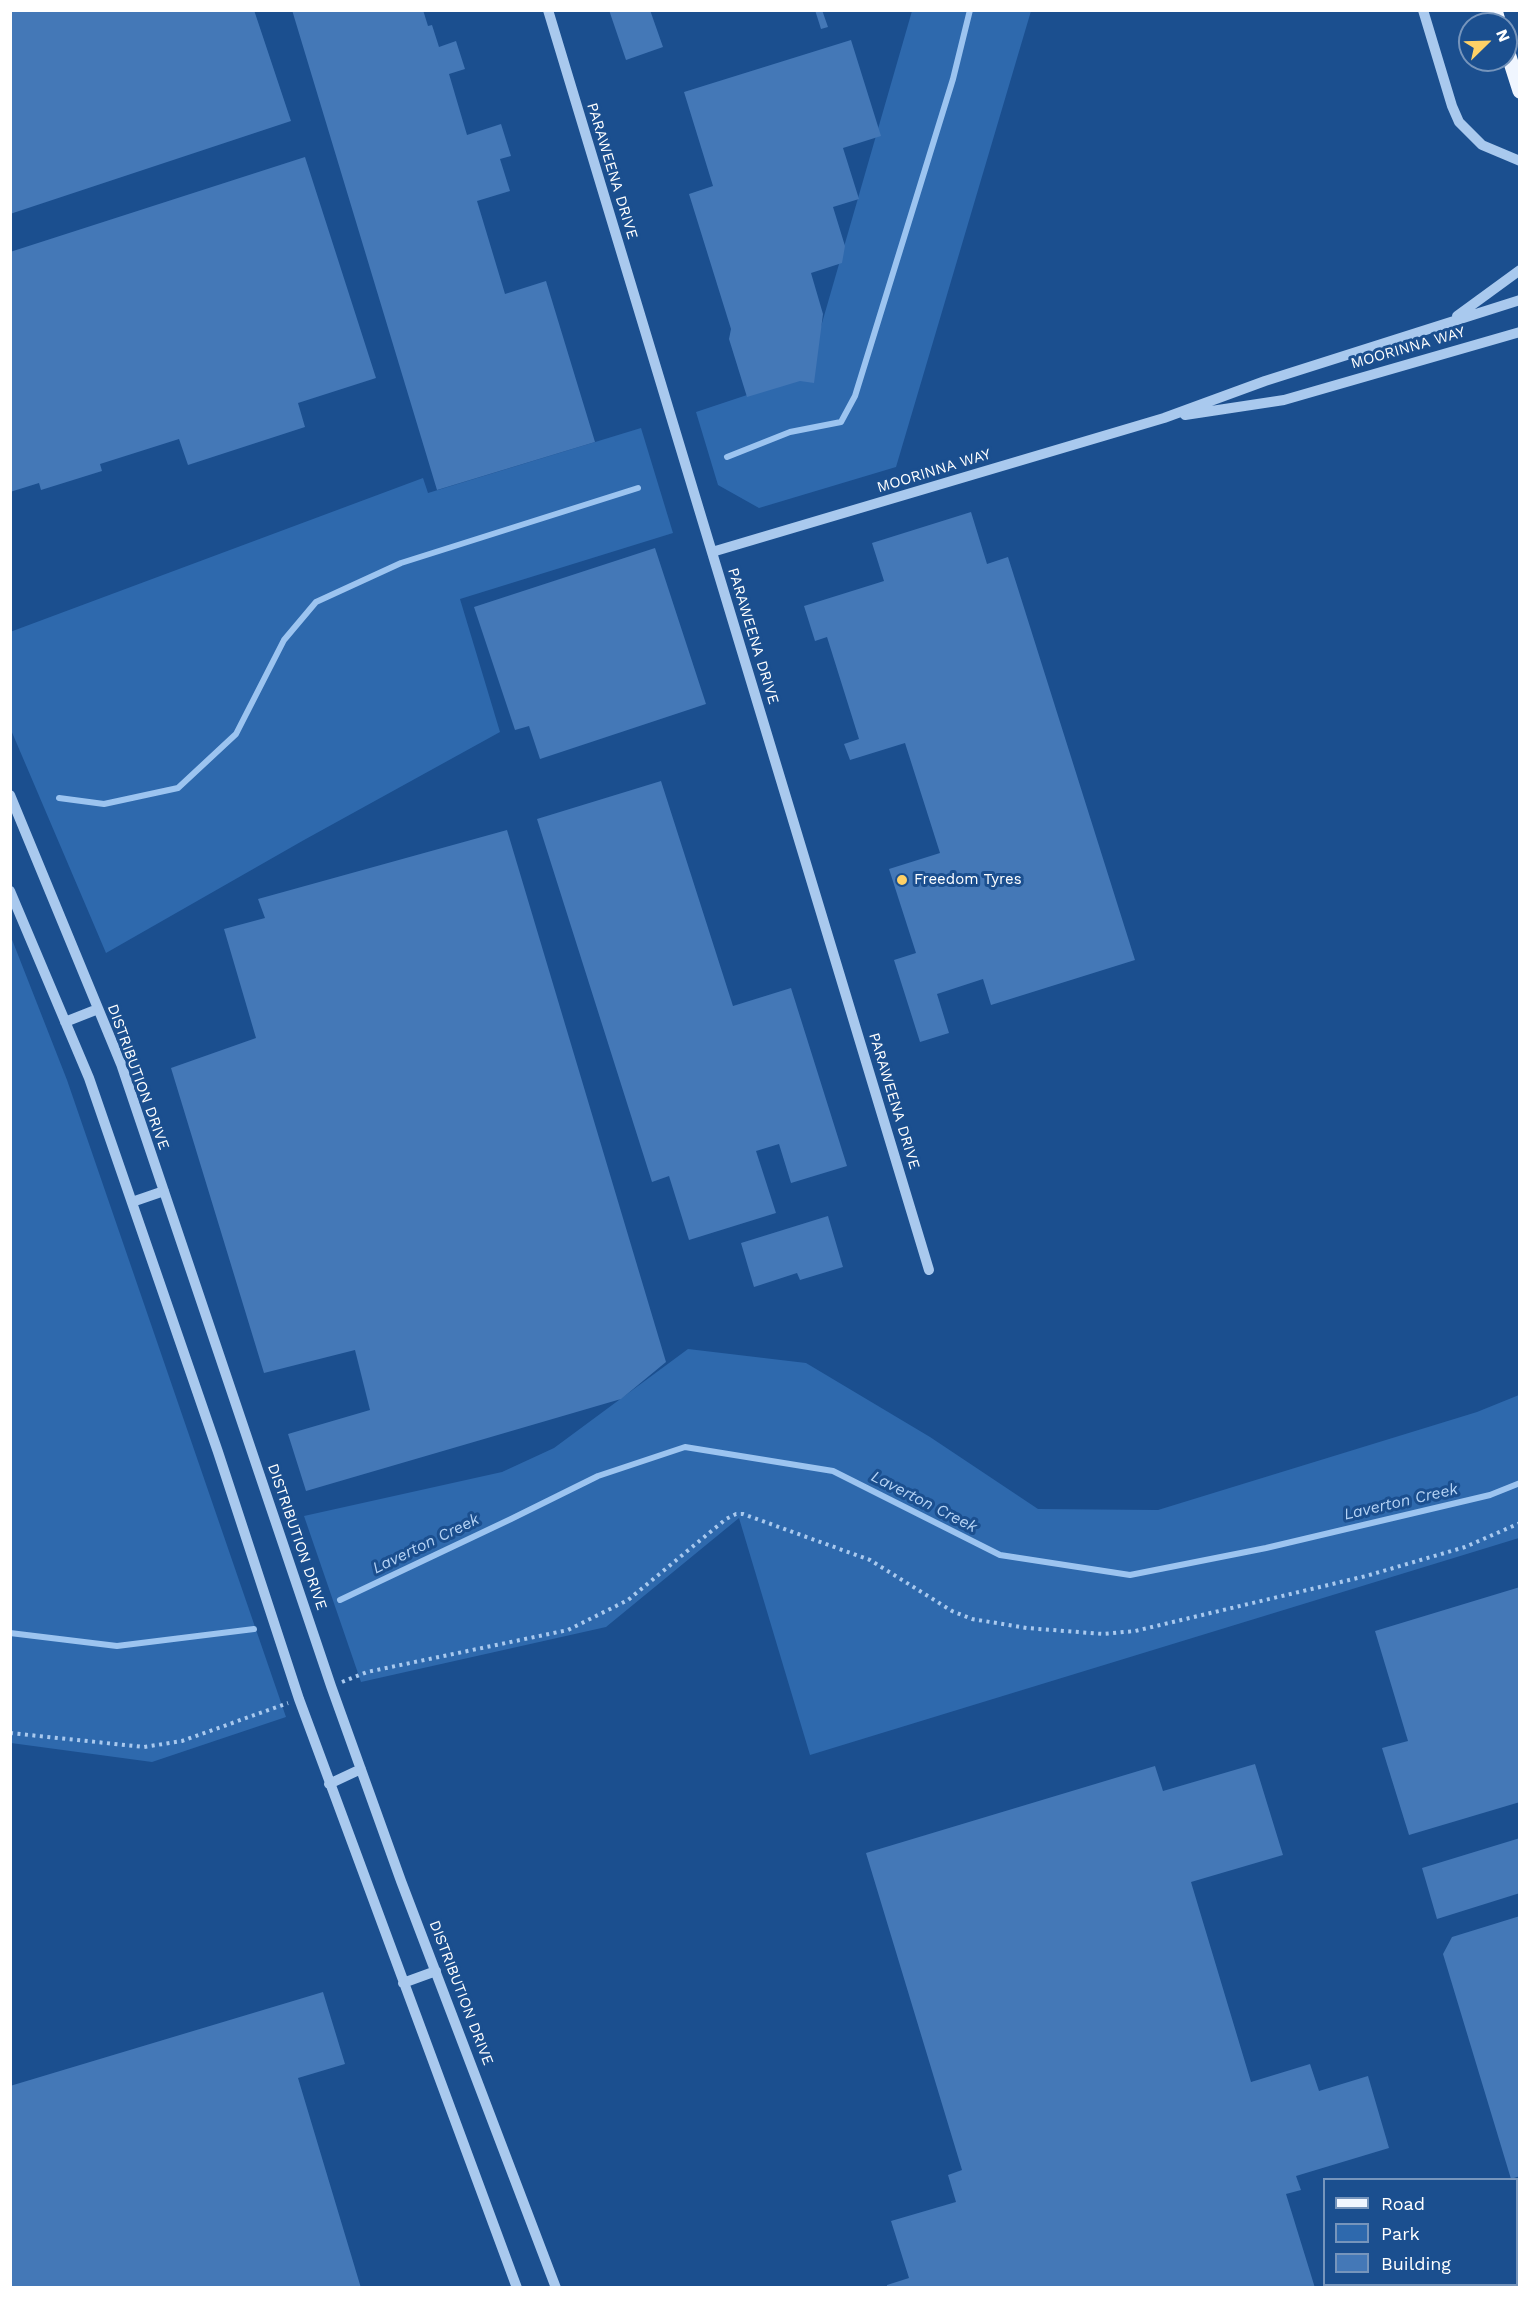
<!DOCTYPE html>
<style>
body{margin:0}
#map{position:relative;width:1530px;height:2298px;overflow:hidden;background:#1b4f8f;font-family:"Work Sans",sans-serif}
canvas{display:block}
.frame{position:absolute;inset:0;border:12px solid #fff;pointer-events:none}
.legend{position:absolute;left:1323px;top:2178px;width:195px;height:108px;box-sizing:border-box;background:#1b4f8f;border:2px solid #7695bc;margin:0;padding:8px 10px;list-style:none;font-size:18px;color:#fff}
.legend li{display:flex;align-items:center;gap:12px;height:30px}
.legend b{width:30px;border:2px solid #7695bc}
.north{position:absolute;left:1458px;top:12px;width:60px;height:60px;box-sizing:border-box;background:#1b4f8f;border:2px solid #7695bc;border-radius:50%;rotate:67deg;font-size:16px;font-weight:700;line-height:24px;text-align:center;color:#fff}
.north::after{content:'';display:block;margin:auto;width:21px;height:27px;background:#ffd166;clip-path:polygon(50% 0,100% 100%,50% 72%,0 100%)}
</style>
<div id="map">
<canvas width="1530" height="2298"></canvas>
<div class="frame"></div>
<ul class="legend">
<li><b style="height:8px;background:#f0f6ff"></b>Road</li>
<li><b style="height:16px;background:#2e69ad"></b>Park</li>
<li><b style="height:16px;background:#4478b7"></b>Building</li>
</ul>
<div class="north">N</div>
</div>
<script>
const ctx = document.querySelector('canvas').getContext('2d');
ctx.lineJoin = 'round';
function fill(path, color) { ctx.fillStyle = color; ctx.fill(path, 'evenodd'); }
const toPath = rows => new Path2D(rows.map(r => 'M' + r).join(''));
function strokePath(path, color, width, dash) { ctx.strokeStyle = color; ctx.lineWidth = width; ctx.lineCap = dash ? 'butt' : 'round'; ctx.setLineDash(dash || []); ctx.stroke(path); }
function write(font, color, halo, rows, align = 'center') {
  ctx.font = font + ' "Work Sans",sans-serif'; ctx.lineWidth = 6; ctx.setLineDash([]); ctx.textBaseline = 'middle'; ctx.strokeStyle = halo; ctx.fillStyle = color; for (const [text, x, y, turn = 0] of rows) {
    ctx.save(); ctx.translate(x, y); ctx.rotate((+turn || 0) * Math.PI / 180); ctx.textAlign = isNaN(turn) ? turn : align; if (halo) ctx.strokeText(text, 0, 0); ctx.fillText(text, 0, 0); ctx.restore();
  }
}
fill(toPath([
 [912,11,1031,11,896,467,759,508,718,485,696,412,807,375],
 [641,428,673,533,460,599,500,732,304,840,106,953,11,730,10,632,423,478,428,493],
 [11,937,67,1080,286,1717,152,1762,11,1743],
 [688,1349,806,1363,930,1437,1038,1509,1158,1510,1477,1412,1519,1395,1519,1538,810,1755,739,1518,606,1627,361,1682,304,1516,502,1472,554,1448]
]), '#2e69ad');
strokePath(toPath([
 [727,457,790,432,841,422,855,396,953,79,970,10],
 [59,798,104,804,178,788,236,734,284,640,316,602,401,563,638,488],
 [340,1600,511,1519,598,1476,685,1447,833,1471,1000,1555,1130,1575,1266,1548,1490,1495,1520,1483],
 [10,1633,117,1646,254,1629]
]), '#9cc4f0', 6);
fill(toPath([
 [10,10,254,10,291,121,10,214],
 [292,10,423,10,428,26,432,25,439,47,456,41,465,69,449,74,467,135,501,124,511,156,500,159,510,191,477,201,505,294,546,281,595,442,437,490],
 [609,10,650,10,663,47,626,60],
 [815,10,822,10,828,27,821,29],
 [851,40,881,136,843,148,859,199,833,207,845,246,842,263,811,273,823,314,814,383,800,381,747,397,729,339,731,329,689,194,713,186,684,92],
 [305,157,376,378,298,403,305,427,188,465,179,439,100,464,102,471,41,490,39,483,10,492,10,252],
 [971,512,987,564,1008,557,1135,960,991,1005,983,979,937,994,949,1033,920,1042,894,960,916,953,889,869,940,853,905,743,850,760,844,744,859,739,827,637,815,641,804,606,884,581,872,543],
 [655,548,706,704,540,759,529,726,515,730,474,607],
 [661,781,733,1006,791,988,847,1166,791,1183,779,1144,756,1151,776,1213,689,1240,669,1176,652,1182,537,819],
 [507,830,666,1362,621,1399,306,1491,288,1434,370,1410,355,1350,264,1373,171,1068,256,1038,224,929,265,918,258,899],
 [828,1216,843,1267,800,1280,797,1273,754,1287,741,1243],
 [1520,1587,1520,1802,1409,1835,1382,1748,1408,1741,1375,1631],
 [1255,1764,1283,1855,1191,1882,1251,2082,1310,2064,1319,2091,1368,2076,1389,2148,1296,2176,1301,2190,1286,2194,1315,2288,887,2288,887,2285,909,2278,891,2221,956,2202,948,2175,962,2170,866,1853,1155,1766,1163,1791],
 [1520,1838,1520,1893,1437,1919,1422,1868],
 [1520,1916,1520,2176,1511,2179,1443,1954,1452,1937],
 [323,1992,345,2064,298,2078,361,2288,10,2288,10,2086]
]), '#4478b7');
strokePath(toPath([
 [342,1682,367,1672,568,1630,628,1600,726,1519,736,1514,743,1514,870,1560,952,1611,972,1619,1027,1628,1103,1634,1135,1631,1366,1576,1465,1547,1520,1523],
 [10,1733,144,1747,182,1741,288,1703]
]), '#a9c9ee', 4, [3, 4.5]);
strokePath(toPath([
 [548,10,929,1270],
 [1423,10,1452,106,1459,122,1482,145,1520,161],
 [1457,316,1520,270],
 [1185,415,1284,400,1520,332],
 [712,552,1164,418,1265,381,1520,300],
 [10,795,121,1064,331,1686,401,1881,556,2288],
 [10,891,89,1078,218,1452,299,1699,517,2288],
 [65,1022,98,1009],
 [132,1202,164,1191],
 [329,1784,361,1769],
 [403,1983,436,1971]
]), '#a9c9ee', 10);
strokePath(toPath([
 [1495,10,1499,24],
 [1506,47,1520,91]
]), '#f0f6ff', 15);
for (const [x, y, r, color] of [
 [902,880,6,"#ffd166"]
]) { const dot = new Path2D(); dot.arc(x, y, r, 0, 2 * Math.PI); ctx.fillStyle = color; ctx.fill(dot); strokePath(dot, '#1b4f8f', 2); }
write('15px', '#fff', '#1b4f8f', [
 ["PARAWEENA DRIVE",612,171,73],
 ["MOORINNA WAY",1408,348,-16],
 ["MOORINNA WAY",934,471,-17],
 ["PARAWEENA DRIVE",753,636,73],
 ["DISTRIBUTION DRIVE",138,1077,70],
 ["PARAWEENA DRIVE",894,1101,73],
 ["DISTRIBUTION DRIVE",297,1537,71],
 ["DISTRIBUTION DRIVE",461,1993,69]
]);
write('15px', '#fff', '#1b4f8f', [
 ["Freedom Tyres",914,880]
], 'left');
write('italic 16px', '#b5d3f5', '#1b4f8f', [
 ["Laverton Creek",924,1502,27],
 ["Laverton Creek",1401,1502,-13],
 ["Laverton Creek",426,1544,-26]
]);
</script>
